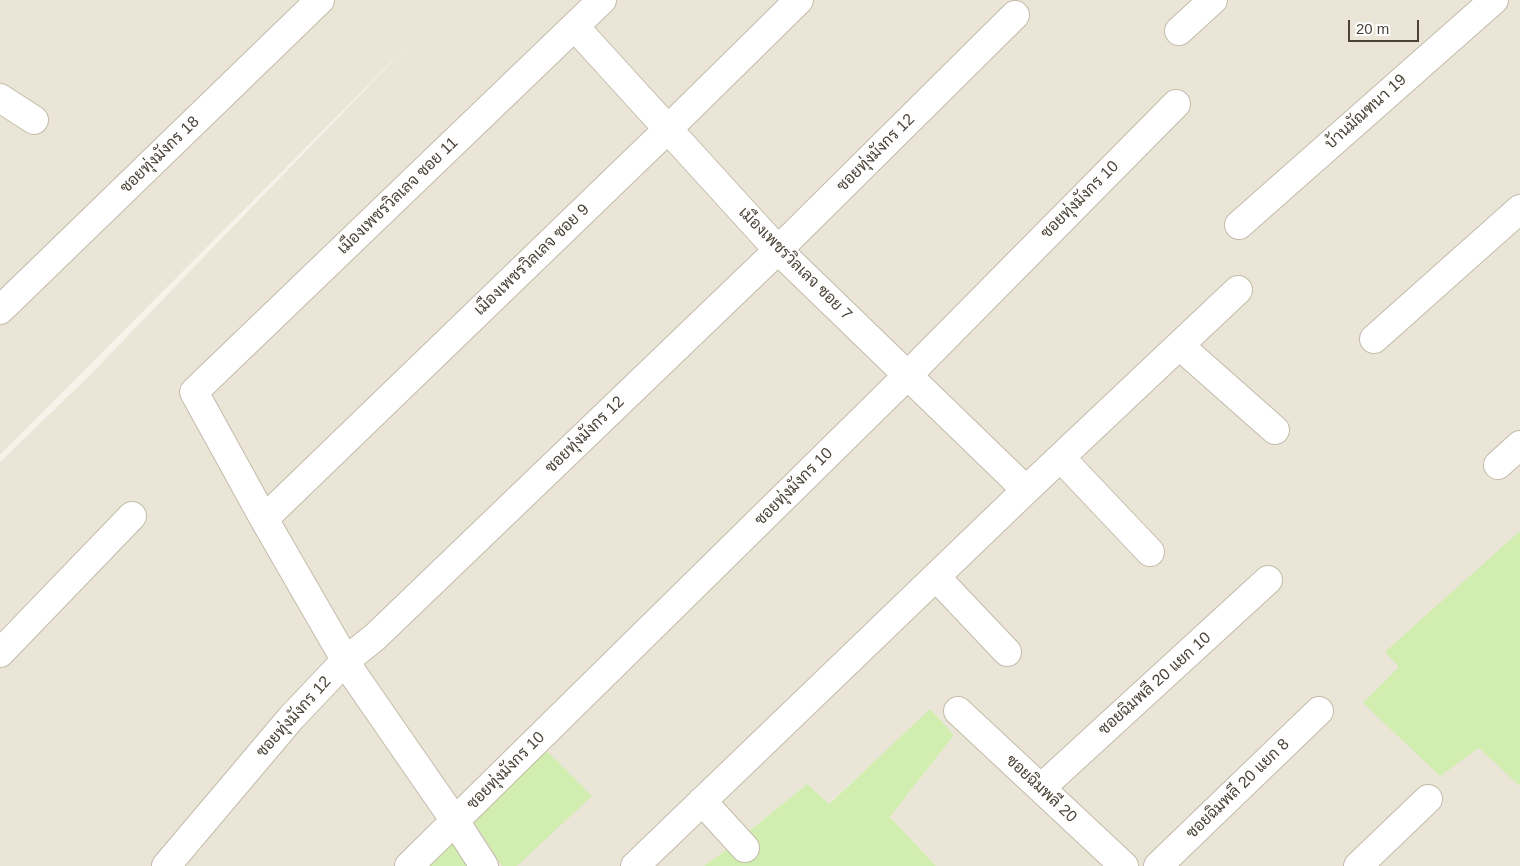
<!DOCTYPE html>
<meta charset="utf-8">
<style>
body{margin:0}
#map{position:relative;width:1520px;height:866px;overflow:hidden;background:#f6f3ea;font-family:Helvetica,sans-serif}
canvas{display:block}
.scale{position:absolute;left:1348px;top:20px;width:71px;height:22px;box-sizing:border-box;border:2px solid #4b4337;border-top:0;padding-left:6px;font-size:15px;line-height:18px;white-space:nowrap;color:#4b4337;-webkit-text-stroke:4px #fff;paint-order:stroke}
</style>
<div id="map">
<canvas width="1520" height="866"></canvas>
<div class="scale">20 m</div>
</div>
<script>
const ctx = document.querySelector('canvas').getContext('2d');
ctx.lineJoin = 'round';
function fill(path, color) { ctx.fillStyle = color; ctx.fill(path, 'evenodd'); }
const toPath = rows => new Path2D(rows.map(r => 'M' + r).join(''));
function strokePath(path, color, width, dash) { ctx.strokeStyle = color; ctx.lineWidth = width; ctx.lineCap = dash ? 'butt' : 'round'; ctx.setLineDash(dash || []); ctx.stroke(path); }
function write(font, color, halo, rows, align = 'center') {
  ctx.font = font + ' Helvetica,Sarabun,sans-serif'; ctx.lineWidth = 4.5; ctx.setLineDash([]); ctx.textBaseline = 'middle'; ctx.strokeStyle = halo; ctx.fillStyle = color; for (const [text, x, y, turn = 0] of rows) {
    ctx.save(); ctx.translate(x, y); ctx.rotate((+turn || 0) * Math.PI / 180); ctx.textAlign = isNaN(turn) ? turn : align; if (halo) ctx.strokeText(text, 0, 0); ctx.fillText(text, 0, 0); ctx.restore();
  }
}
fill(toPath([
 [0,0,1520,0,1520,866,936,866,890,817,954,735,930,710,828,804,807,784,726,850,704,866,0,866,0,462,89,376,414,39,0,455]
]), '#ebe5d7');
fill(toPath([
 [1520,531,1520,786,1479,748,1440,776,1363,703,1399,667,1385,652],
 [930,709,954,735,890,817,936,866,704,866,726,850,807,784,829,804],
 [543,747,592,796,517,866,502,866,471,817],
 [457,839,473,866,422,866]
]), '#d1edb0');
const minor = toPath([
 [575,27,778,250,1026,490],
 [1179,31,1213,0],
 [0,98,34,120],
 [1239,225,1494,0],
 [0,310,320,0],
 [1374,339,1520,209],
 [1180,346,1275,430],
 [1061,458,1150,552],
 [1498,465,1520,445],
 [264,519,668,129,799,0],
 [936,577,1007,652],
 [0,653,132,516],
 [958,711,1124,866],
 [1041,788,1268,580],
 [702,801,745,848],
 [166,866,291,718,345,661,375,637,778,250,1015,15],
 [409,866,908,375,1176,104],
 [484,866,455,821,354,675,264,519,194,392,602,0],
 [635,866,1026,490,1238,290],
 [1158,866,1319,711],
 [1358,866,1428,799]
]);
strokePath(minor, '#c3bbab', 30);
strokePath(minor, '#fff', 28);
write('16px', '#4b4337', '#fff', [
 ["บ้านมัณฑนา 19",1366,112,-42],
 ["ซอยทุ่งมังกร 12",876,153,-45],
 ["ซอยทุ่งมังกร 18",160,155,-44],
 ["เมืองเพชรวิลเลจ ซอย 11",398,196,-44],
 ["ซอยทุ่งมังกร 10",1080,200,-45],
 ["เมืองเพชรวิลเลจ ซอย 9",532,260,-44],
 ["เมืองเพชรวิลเลจ ซอย 7",795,264,45],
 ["ซอยทุ่งมังกร 12",585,435,-44],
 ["ซอยทุ่งมังกร 10",794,487,-45],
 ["ซอยฉิมพลี 20 แยก 10",1155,684,-42],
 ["ซอยทุ่งมังกร 12",294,717,-48],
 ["ซอยทุ่งมังกร 10",506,771,-45],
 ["ซอยฉิมพลี 20",1041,789,43],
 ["ซอยฉิมพลี 20 แยก 8",1238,789,-44]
]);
</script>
